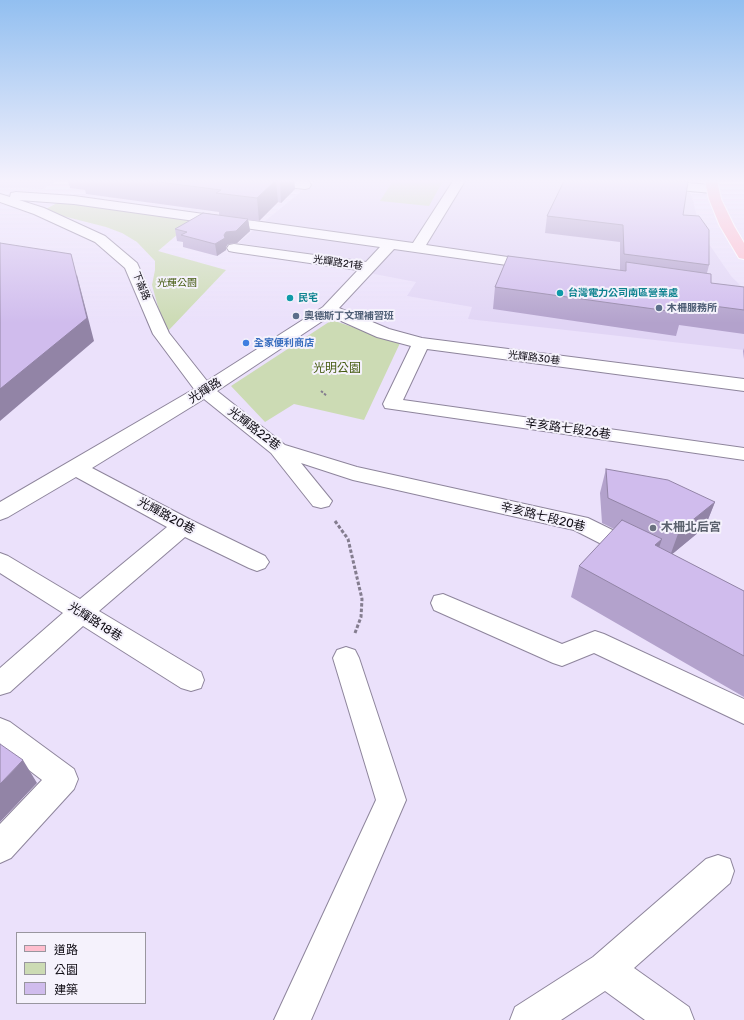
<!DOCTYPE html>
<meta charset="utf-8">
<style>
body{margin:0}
#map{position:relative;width:744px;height:1020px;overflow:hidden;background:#ebe1fb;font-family:Rubik,"Noto Sans TC",sans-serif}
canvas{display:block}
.legend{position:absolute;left:16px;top:932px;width:130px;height:72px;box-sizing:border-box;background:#f5f2fc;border:1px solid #99969f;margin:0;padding:5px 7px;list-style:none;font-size:12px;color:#0f0c14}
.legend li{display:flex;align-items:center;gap:8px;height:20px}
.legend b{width:20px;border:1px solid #99969f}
</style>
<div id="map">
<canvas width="744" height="1020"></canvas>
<ul class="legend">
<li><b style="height:5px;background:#ffbece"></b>道路</li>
<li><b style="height:11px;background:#ccdbb4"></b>公園</li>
<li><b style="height:11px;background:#d0bced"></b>建築</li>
</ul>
</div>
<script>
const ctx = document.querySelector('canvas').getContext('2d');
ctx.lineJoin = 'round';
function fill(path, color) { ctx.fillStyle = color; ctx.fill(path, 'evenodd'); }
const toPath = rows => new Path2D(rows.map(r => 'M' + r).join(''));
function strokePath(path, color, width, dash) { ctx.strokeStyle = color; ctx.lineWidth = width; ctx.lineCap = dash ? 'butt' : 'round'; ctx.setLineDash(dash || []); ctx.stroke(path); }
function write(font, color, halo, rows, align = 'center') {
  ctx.font = font + ' Rubik,"Noto Sans TC",sans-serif'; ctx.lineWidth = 4; ctx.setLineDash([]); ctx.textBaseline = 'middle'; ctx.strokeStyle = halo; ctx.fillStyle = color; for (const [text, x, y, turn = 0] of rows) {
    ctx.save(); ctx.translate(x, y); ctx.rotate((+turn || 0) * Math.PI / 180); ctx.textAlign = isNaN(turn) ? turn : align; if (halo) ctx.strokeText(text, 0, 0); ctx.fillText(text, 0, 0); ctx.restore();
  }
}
fill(toPath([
 [0,181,56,181,43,189,0,188],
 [314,181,593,181,689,192,692,196,697,217,709,244,731,276,744,289,744,350,468,319,472,307,407,296,416,282,374,274,357,261,238,243]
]), '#e1d5f5');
fill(toPath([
 [393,181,443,181,429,206,380,201],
 [63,202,218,224,185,228,158,251,226,270,168,331,160,314,152,285,155,270,155,261,137,242,122,233,106,227,47,212,46,209,57,203],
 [332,320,400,343,364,420,294,404,265,422,231,386]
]), '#ccdbb4');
const minor = toPath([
 [263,181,299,181,309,182,311,185,309,188,305,189,269,185,265,184,263,181],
 [453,181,465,181,426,245,535,261,540,262,542,265,540,268,535,269,394,249,339,308,389,329,422,338,744,379,744,391,427,349,403,400,744,448,744,460,385,408,383,404,411,346,377,337,330,316,217,391,285,445,357,467,588,518,641,544,645,550,641,556,633,558,625,556,574,530,353,480,301,463,332,501,329,506,321,508,313,506,271,453,204,399,92,468,191,520,265,556,269,562,265,568,257,571,249,568,185,537,99,611,201,672,204,680,201,688,191,691,181,688,83,626,10,692,0,695,0,668,63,613,0,573,0,553,8,556,80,599,167,527,76,477,8,517,0,520,0,502,194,389,153,334,125,268,95,242,34,214,0,202,0,194,10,197,11,193,16,192,74,196,413,243,453,181],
 [19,200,74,204,380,247,366,262,234,244,229,245,227,248,229,251,234,252,358,270,323,307,207,381,169,333,137,263,105,236,44,208,19,200],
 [619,181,661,181,712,185,716,186,718,189,716,192,712,193,625,185,621,184,619,181],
 [443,594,562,644,595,631,604,634,744,699,744,724,594,653,562,666,553,663,434,610,431,603,434,596,443,594],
 [346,647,355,650,359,658,406,800,311,1020,274,1020,376,800,333,658,337,650,346,647],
 [0,718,10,722,74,769,78,779,74,789,11,858,0,863,0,824,42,780,0,748,0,718],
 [718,855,730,859,734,871,730,883,634,968,689,1007,694,1020,645,1020,605,991,561,1020,510,1020,515,1007,593,957,706,859,718,855]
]);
const major = toPath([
 [705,181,717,181,721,199,734,226,744,243,744,259,739,258,720,226,709,199,705,181]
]);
strokePath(minor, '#8e859c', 2);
strokePath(major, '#fff', 2);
strokePath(toPath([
 [321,391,327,396]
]), '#847d8f', 2, [2.5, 1.5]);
strokePath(toPath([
 [335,521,348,539,362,599,361,617,355,633]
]), '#847d8f', 3, [3.5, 2]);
fill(minor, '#fff');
fill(major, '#ffbece');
fill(toPath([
 [68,181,294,181,295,189,281,203,278,202,259,221,248,220,250,231,237,243,228,244,226,247,226,250,217,256,183,247,183,242,177,241,175,229,219,215,219,212,86,194,85,190,70,188],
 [683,215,709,265,707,273,711,283,744,287,744,334,679,325,676,336,493,309,495,287,620,271,620,242,545,233,547,216],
 [744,348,744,359,743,351],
 [606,469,715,502,705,527,672,554,744,591,744,697,571,597,579,566,614,529,602,523,600,493]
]), '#b3a2cc');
fill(toPath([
 [275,181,276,181,278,202,259,221,257,198],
 [280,181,294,181,295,189,281,203],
 [248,219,250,231,237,243,228,244,226,247,226,250,217,256,215,244,224,235,226,232],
 [77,275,94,341,0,421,0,389],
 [715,502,705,527,670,556,679,531],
 [662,539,651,571,655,545],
 [23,760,37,783,0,822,0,784]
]), '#9284a6');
const building = toPath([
 [151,181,275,181,257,198,216,193,221,190,151,181],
 [564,181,675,181,688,182,683,215,699,216,709,230,709,265,624,254,623,225,547,216,564,181],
 [203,213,248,219,236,231,226,232,224,235,225,238,215,244,181,235,187,232,175,229,203,213],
 [0,243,71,254,87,318,0,389,0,243],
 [508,256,626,271,626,262,711,274,711,283,744,287,744,310,683,302,683,313,495,287,508,256],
 [606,469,668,480,715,502,679,531,608,498,606,469],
 [622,520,662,539,655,545,744,591,744,656,579,566,622,520],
 [0,744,23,760,0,784,0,744]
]);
fill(building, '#d0bced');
strokePath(building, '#9284a6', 1);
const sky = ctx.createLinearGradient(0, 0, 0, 323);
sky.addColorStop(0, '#92bff0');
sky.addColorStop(0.56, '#f6f2fd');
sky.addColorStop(1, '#f6f2fd00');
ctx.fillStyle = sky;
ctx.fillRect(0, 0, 744, 323);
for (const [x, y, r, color] of [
 [560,293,4,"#0f9aa8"],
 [290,298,4,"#0f9aa8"],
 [659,308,4,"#5c6f8a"],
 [296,316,4,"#5c6f8a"],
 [246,343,4,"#3f7fe0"],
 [653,528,4,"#6b7280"]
]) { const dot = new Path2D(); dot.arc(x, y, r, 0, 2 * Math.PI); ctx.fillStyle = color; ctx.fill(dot); strokePath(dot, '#f5f2fc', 1.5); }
write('10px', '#0f0c14', '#f5f2fc', [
 ["光輝路21巷",338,263,8],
 ["下崙路",141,286,68],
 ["光輝路30巷",534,358,7]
]);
write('10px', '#455b11', '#f5f2fc', [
 ["光輝公園",177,283]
]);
write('bold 10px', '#0d838f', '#f5f2fc', [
 ["台灣電力公司南區營業處",568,293],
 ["民宅",298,298]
], 'left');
write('bold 10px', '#4e5e75', '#f5f2fc', [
 ["木柵服務所",667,308],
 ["奧德斯丁文理補習班",304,316]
], 'left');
write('bold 10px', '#366cbe', '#f5f2fc', [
 ["全家便利商店",254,343]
], 'left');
write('12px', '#455b11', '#f5f2fc', [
 ["光明公園",337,369]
]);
write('12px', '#0f0c14', '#f5f2fc', [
 ["光輝路",205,391,-32],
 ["光輝路22巷",254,429,37],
 ["辛亥路七段26巷",568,429,8],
 ["光輝路20巷",166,516,28],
 ["辛亥路七段20巷",543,517,14],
 ["光輝路18巷",95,622,32]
]);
write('bold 12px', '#5b616d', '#f5f2fc', [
 ["木柵北后宮",661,528]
], 'left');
</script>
